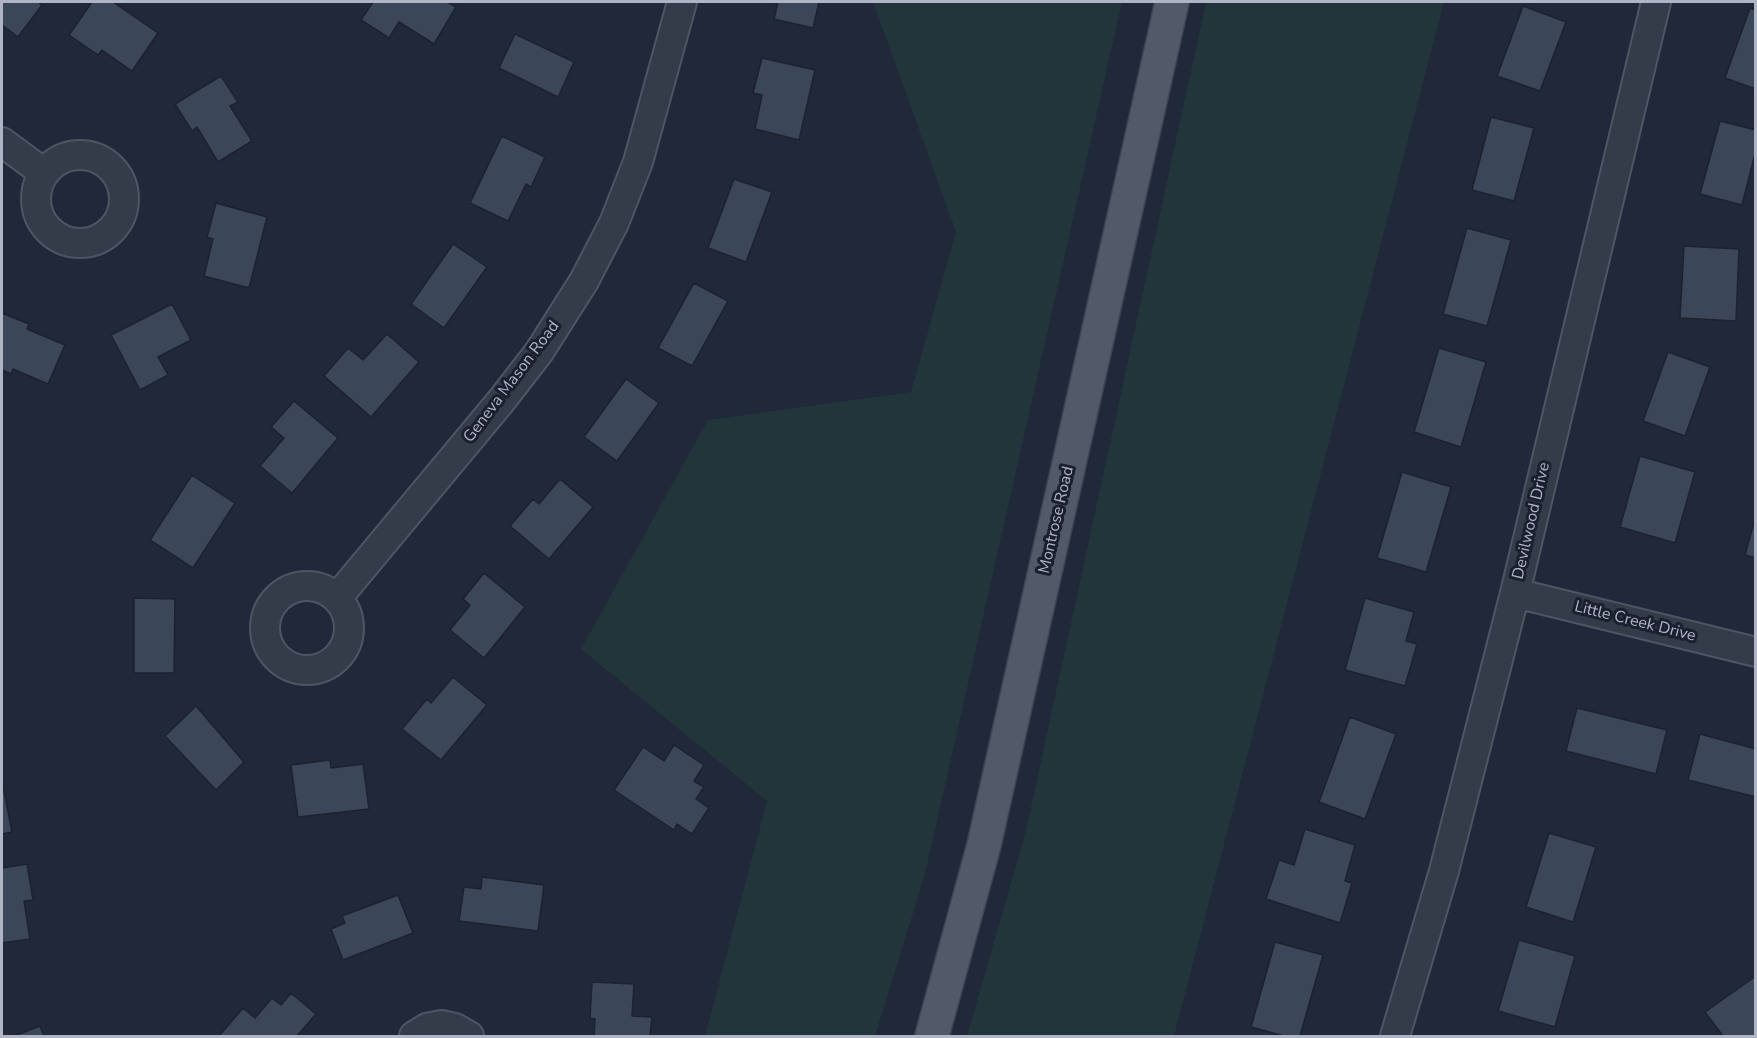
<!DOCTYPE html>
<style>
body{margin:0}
#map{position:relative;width:1757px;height:1038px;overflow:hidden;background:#212839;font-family:"Nunito Sans",sans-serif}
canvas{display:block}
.frame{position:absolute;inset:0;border:3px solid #afb5c5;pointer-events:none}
</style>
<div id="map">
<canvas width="1757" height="1038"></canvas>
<div class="frame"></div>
</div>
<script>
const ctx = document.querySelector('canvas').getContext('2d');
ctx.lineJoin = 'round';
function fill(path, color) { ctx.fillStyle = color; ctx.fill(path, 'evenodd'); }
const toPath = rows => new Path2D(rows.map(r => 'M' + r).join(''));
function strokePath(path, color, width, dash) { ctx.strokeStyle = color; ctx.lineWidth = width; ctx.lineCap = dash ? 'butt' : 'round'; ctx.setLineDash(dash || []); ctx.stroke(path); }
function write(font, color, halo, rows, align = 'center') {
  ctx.font = font + ' "Nunito Sans",sans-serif'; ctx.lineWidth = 6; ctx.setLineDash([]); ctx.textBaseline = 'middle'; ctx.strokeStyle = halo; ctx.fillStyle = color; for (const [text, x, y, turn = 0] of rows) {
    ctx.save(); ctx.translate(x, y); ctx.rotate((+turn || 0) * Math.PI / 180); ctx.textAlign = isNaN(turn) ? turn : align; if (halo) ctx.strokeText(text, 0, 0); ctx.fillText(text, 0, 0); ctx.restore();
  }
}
fill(toPath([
 [873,2,1122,2,925,874,875,1036,705,1036,767,801,581,649,708,420,911,392,956,232],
 [1206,2,1444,2,1174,1036,967,1036,1026,830]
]), '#22353a');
const building = toPath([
 [2,2,38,2,42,5,18,37,2,25,2,2],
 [92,2,113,2,158,33,132,71,102,50,98,55,69,35,92,2],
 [373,2,447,2,456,7,434,44,399,22,389,38,361,20,373,2],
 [778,2,819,2,813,28,774,19,778,2],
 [1523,6,1566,22,1540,91,1497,76,1523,6],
 [1750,8,1756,10,1756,89,1725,78,1750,8],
 [515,34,574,62,558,97,499,68,515,34],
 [762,58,815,70,799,140,755,129,762,95,753,93,762,58],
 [221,76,238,102,230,106,252,141,218,162,197,127,192,131,175,104,221,76],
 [1491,117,1534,128,1514,201,1472,190,1491,117],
 [1720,121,1756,130,1756,150,1742,205,1700,194,1720,121],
 [502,136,545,157,531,187,526,184,508,221,470,203,502,136],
 [734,179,772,192,746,262,708,248,734,179],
 [216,203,267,217,249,288,204,276,213,239,207,237,216,203],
 [1467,228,1511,240,1487,326,1443,314,1467,228],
 [453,244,487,267,444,328,411,304,453,244],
 [1684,246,1739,249,1736,321,1680,318,1684,246],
 [694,283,728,301,692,366,658,348,694,283],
 [172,304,191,340,158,357,168,375,140,390,111,335,172,304],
 [2,313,29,324,27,329,65,345,48,384,13,369,11,374,2,370,2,313],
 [387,334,419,362,371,417,324,376,348,348,363,360,387,334],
 [1439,348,1486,362,1461,447,1414,432,1439,348],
 [1668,352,1710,367,1685,436,1643,421,1668,352],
 [626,379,659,403,617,461,584,437,626,379],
 [294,401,338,438,292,493,260,466,284,438,271,427,294,401],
 [1640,456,1695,472,1675,543,1620,527,1640,456],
 [1402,472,1451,487,1426,572,1377,558,1402,472],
 [192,475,235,503,193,568,150,540,192,475],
 [560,479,593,507,549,559,510,526,533,499,539,504,560,479],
 [1756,515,1756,558,1745,555,1756,515],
 [484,573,525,607,484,658,450,630,470,605,463,599,484,573],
 [134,598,175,599,174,673,134,673,134,598],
 [1365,598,1414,612,1406,641,1417,644,1405,686,1345,670,1365,598],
 [453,677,487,705,441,760,402,729,427,699,431,703,453,677],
 [196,706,244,762,216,790,165,736,196,706],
 [1577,708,1667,730,1656,774,1566,751,1577,708],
 [1350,717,1396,734,1365,819,1319,802,1350,717],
 [1700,734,1756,749,1756,797,1688,780,1700,734],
 [674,745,704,765,694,781,704,787,696,799,709,808,692,834,677,824,674,830,614,790,643,747,664,761,674,745],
 [330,760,331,768,363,764,369,809,298,817,291,765,330,760],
 [2,781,12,832,2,834,2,781],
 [1305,829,1355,845,1345,881,1352,883,1340,923,1266,899,1279,860,1294,865,1305,829],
 [1549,833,1596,847,1573,922,1526,907,1549,833],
 [27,864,33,900,24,901,30,939,2,943,2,868,27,864],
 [482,877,544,885,538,931,459,921,464,887,481,889,482,877],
 [398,895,413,933,343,960,331,929,345,923,342,916,398,895],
 [1519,940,1575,956,1555,1027,1498,1011,1519,940],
 [1275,942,1323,955,1300,1036,1284,1036,1251,1027,1275,942],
 [1756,976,1756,1036,1723,1036,1705,1012,1756,976],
 [592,982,634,984,632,1016,652,1017,650,1036,594,1036,595,1019,590,1018,592,982],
 [291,993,316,1014,297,1036,219,1036,243,1008,255,1018,272,998,281,1005,291,993],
 [40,1026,44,1036,14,1036,40,1026]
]);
fill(building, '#3c4659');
strokePath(building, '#1c222f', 1.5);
const street = toPath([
 [2,142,44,173],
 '36 199a44 44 0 1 1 88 0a44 44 0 1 1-88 0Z',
 '265 628a42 42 0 1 1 84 0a42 42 0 1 1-84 0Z',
 [1515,593,1756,652],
 [337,598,501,401,539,352,584,281,614,223,638,162,682,2],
 [414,1036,427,1028,441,1025,455,1028,469,1036],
 [1395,1036,1444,871,1515,593,1656,2]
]);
const primary = toPath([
 [932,1036,984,845,1172,2]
]);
strokePath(street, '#4f5564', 32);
strokePath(primary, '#3d4452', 36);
strokePath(street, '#343b49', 28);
strokePath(primary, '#525969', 33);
write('16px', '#afb5c5', '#1a202d', [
 ["Geneva Mason Road",512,382,-53],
 ["Montrose Road",1057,520,-77],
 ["Devilwood Drive",1532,521,-77],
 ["Little Creek Drive",1635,622,14]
]);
</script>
